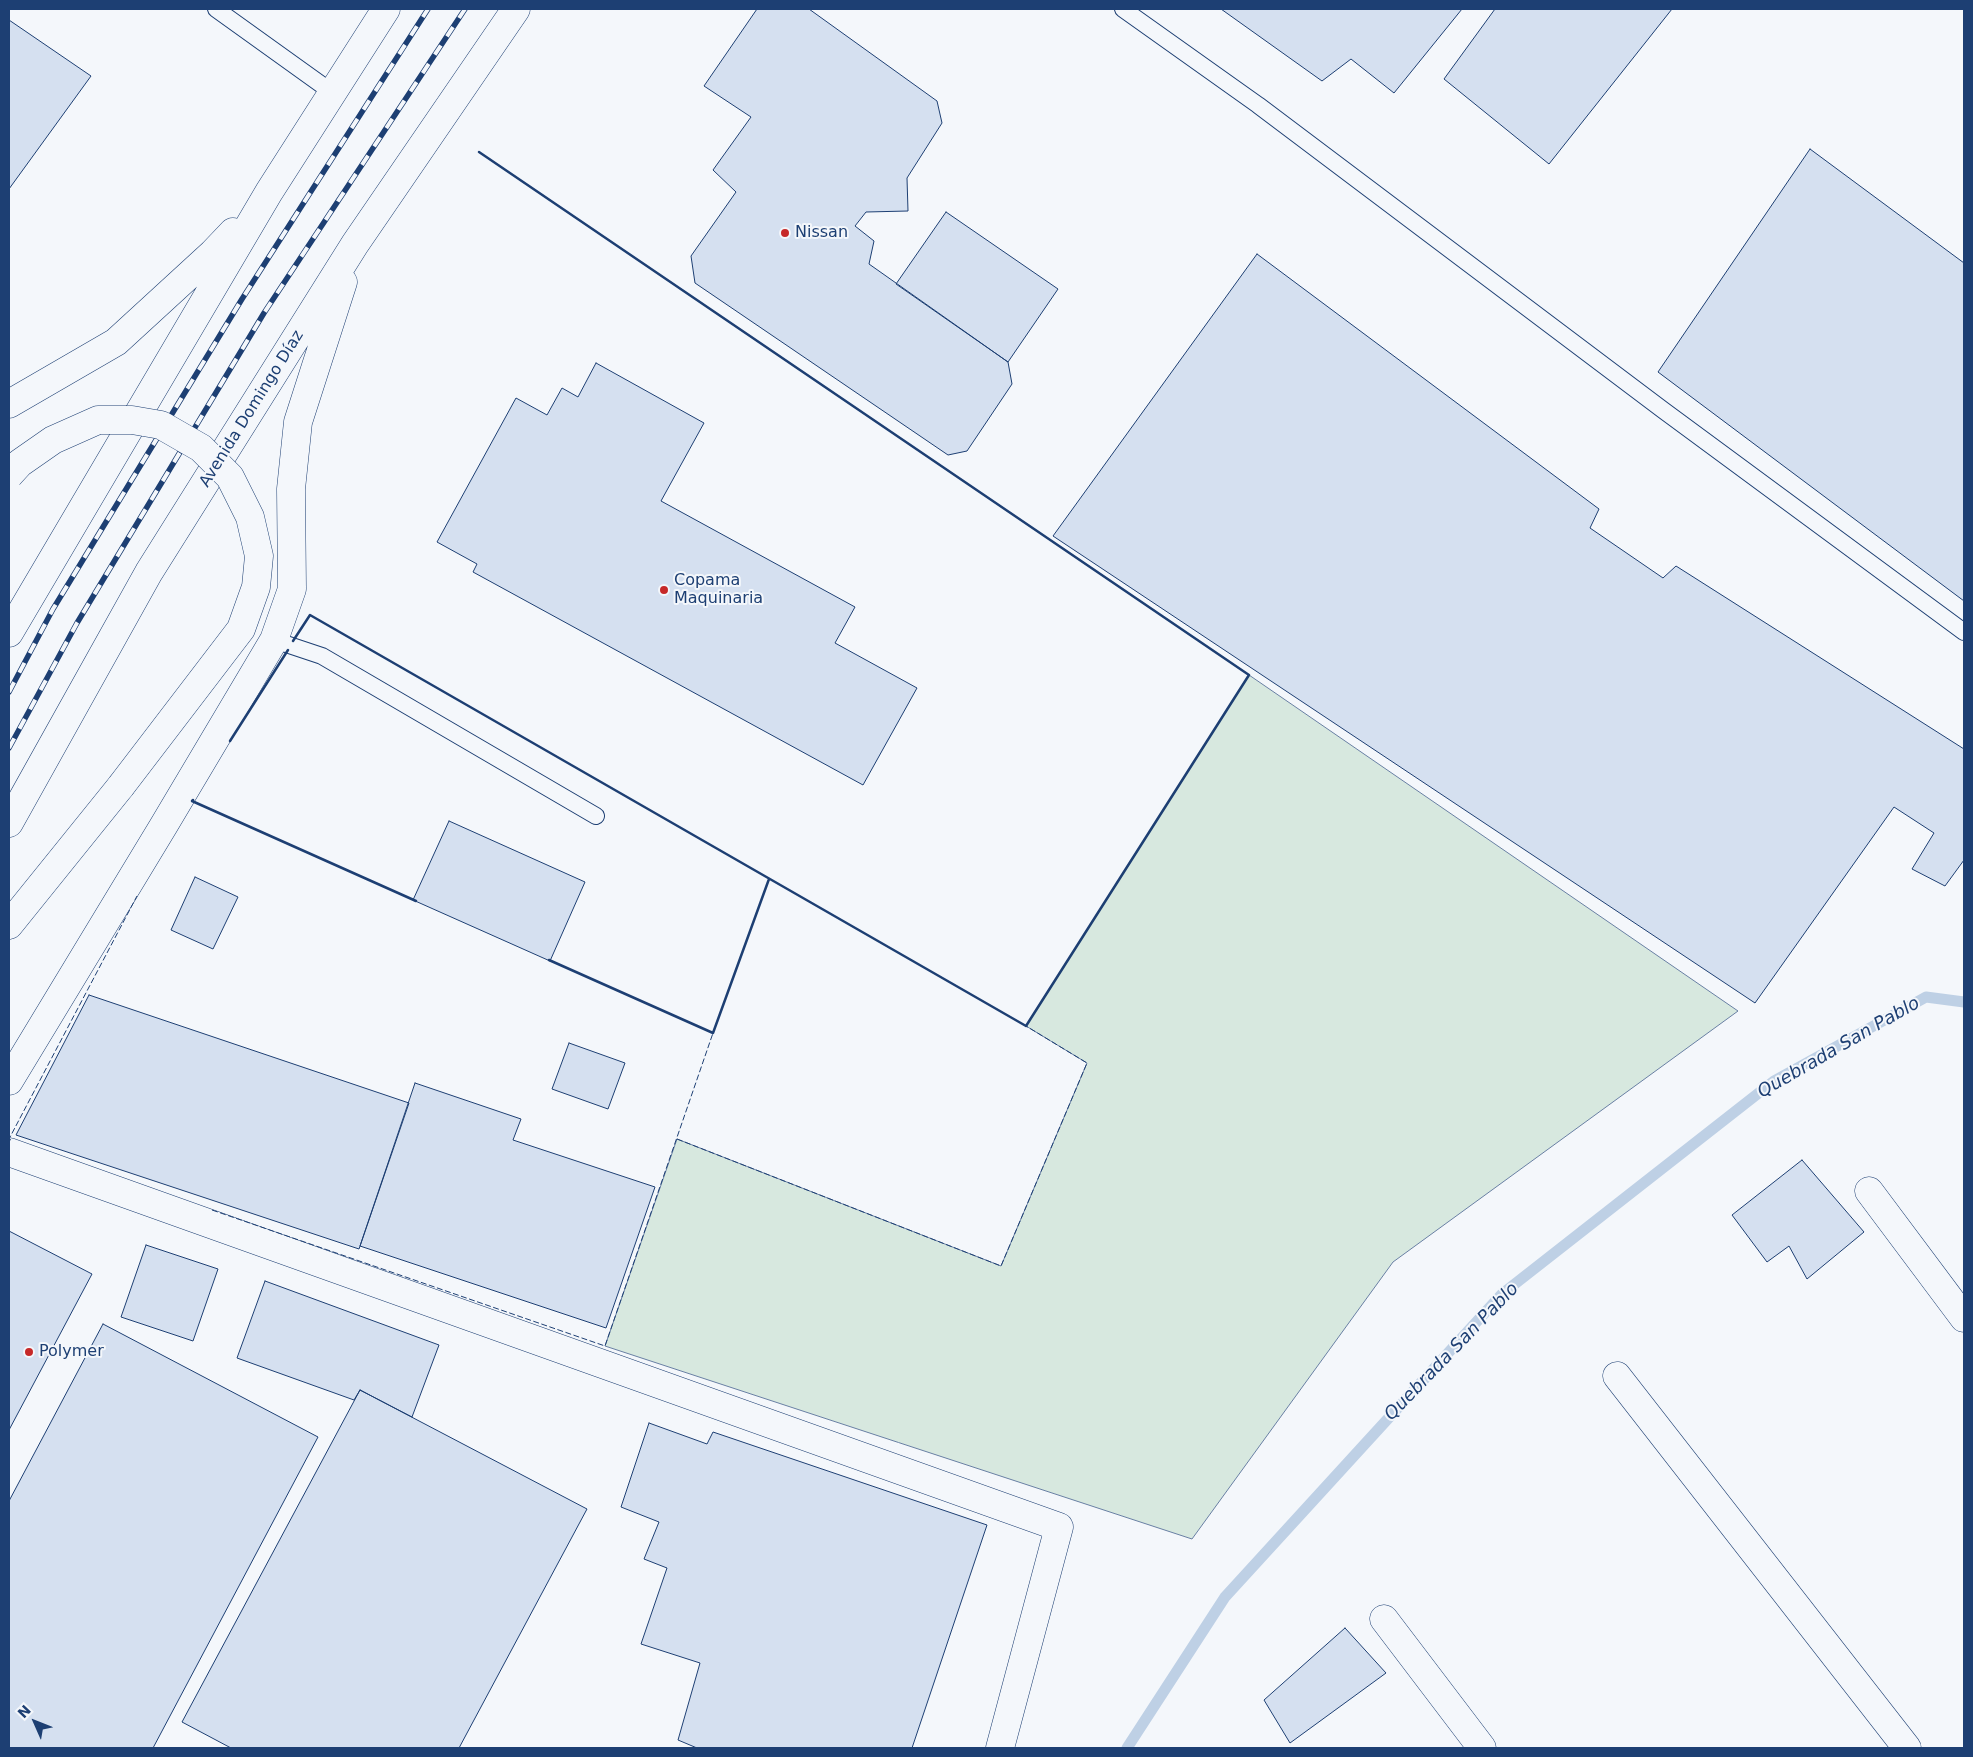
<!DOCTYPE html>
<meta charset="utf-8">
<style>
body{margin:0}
#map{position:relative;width:1973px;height:1757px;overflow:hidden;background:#f4f7fb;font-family:"DejaVu Sans",sans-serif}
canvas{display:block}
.frame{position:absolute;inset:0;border:10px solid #1d3f73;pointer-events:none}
.north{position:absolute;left:10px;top:1697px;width:50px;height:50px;-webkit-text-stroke:4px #f4f7fb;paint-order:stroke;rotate:314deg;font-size:14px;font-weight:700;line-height:20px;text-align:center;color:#1d3f73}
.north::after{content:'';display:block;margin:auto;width:18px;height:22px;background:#1d3f73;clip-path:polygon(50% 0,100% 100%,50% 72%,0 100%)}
</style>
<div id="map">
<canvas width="1973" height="1757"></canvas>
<div class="frame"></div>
<div class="north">N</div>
</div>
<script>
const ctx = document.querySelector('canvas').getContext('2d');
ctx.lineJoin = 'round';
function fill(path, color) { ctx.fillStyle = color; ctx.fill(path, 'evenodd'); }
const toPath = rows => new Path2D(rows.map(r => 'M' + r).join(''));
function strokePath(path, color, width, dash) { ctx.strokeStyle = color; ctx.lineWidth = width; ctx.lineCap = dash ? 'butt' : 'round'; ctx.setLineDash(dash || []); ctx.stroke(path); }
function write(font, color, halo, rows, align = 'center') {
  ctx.font = font + ' "DejaVu Sans",sans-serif'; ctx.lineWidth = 4; ctx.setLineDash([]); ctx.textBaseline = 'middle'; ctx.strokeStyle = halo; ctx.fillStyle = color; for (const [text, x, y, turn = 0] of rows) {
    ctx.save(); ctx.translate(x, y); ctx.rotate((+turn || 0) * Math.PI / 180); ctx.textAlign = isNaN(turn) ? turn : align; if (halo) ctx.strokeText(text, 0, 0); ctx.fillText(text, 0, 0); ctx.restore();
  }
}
const green = toPath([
 [1249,675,1738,1011,1393,1262,1192,1539,605,1346,677,1139,1001,1266,1087,1063,1026,1026,1249,675]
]);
fill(green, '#d7e8df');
strokePath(green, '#687fa3', 1);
strokePath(toPath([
 [1127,1748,1225,1597,1502,1294,1774,1081,1926,997,1964,1002]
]), '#bed0e5', 11);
const building = toPath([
 [757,9,809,9,937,101,942,123,907,178,908,211,866,212,855,226,874,241,869,264,1008,362,1012,384,967,451,948,455,695,283,691,256,736,192,713,170,751,117,704,86,757,9],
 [1221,9,1462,9,1394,93,1351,59,1322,81,1221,9],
 [1495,9,1672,9,1549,164,1444,79,1495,9],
 [9,20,91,76,9,189,9,20],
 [1810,149,1964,263,1964,601,1658,372,1810,149],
 [946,212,1058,289,1008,362,896,284,946,212],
 [1257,254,1599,509,1590,528,1663,578,1676,566,1964,749,1964,860,1945,886,1912,869,1934,833,1894,807,1755,1003,1053,536,1257,254],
 [596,363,704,423,661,501,855,607,835,643,917,688,863,785,473,572,477,564,437,542,516,398,547,415,562,388,578,397,596,363],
 [449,821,585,882,550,961,413,900,449,821],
 [195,877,238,897,213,949,171,930,195,877],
 [89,995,409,1103,359,1249,16,1135,89,995],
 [569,1043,625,1063,608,1109,552,1089,569,1043],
 [415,1083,521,1119,513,1140,655,1187,606,1328,360,1246,415,1083],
 [1802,1160,1864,1232,1807,1279,1789,1246,1767,1262,1732,1215,1802,1160],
 [9,1231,92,1274,9,1430,9,1231],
 [146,1245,218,1269,193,1341,121,1317,146,1245],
 [265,1281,439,1345,412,1417,360,1390,354,1400,237,1358,265,1281],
 [103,1324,318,1437,153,1748,9,1748,9,1501,103,1324],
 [360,1390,587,1509,459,1748,231,1748,182,1722,360,1390],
 [649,1423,707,1444,713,1432,987,1525,912,1748,697,1748,678,1740,700,1663,641,1644,667,1568,644,1559,659,1522,621,1507,649,1423],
 [1345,1628,1386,1673,1290,1743,1264,1700,1345,1628]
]);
fill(building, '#d5e0f0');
strokePath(building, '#1d3f73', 1);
const lane = toPath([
 [216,9,333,93],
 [1123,9,1258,105,1663,410,1964,632],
 [274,640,322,656,596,816]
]);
const street = toPath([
 [9,1152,1059,1527,1000,1748],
 [1869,1191,1964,1318],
 [1617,1376,1907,1748],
 [1384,1619,1482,1748]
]);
const primary = toPath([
 [9,404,116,342,213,253,233,232],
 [9,633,269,192,386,9],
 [9,823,149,572,355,244,516,9],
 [9,925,121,786],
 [9,1081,164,825,274,640,292,589,291,489,298,422,343,282]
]);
strokePath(lane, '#1d3f73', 18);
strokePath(street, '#1d3f73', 29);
strokePath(primary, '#1d3f73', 29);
strokePath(lane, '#f4f7fb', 16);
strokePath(street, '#f4f7fb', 28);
strokePath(primary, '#f4f7fb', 28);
const rail = toPath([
 [9,692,53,609,242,299,428,9],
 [9,748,77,623,264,313,465,9]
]);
strokePath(rail, '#1d3f73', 5.5);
strokePath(rail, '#f4f7fb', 4, [11]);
const primaryBridge = toPath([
 [9,475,20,463,53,440,98,420,132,420,161,425,201,448,230,477,250,517,259,556,256,587,241,629,121,786]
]);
strokePath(primaryBridge, '#1d3f73', 29, []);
strokePath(primaryBridge, '#f4f7fb', 28);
strokePath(toPath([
 [677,1139,1001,1266,1087,1063,1026,1026],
 [11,1140,9,1139,137,896],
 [212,1210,605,1346,713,1033]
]), '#1d3f73', 1, [6, 2.5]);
strokePath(toPath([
 [293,641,310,615,1026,1026,1249,675,479,152],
 [230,741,288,650],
 [193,800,192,801,416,901],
 [549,960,713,1033,769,879]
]), '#1d3f73', 2.5);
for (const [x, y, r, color] of [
 [785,233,5,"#c62828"],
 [664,590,5,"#c62828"],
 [29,1352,5,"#c62828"]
]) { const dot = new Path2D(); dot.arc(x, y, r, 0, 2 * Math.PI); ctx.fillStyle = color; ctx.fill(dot); strokePath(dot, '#f4f7fb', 2); }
write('16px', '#1d3f73', '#f4f7fb', [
 ["Nissan",795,233],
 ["Copama",674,581],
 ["Maquinaria",674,599],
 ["Polymer",39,1352]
], 'left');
write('16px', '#1d3f73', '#f4f7fb', [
 ["Avenida Domingo Díaz",252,409,-58]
]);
write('italic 18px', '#1d3f73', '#f4f7fb', [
 ["Quebrada San Pablo",1839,1048,-30],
 ["Quebrada San Pablo",1452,1352,-46]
]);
</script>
